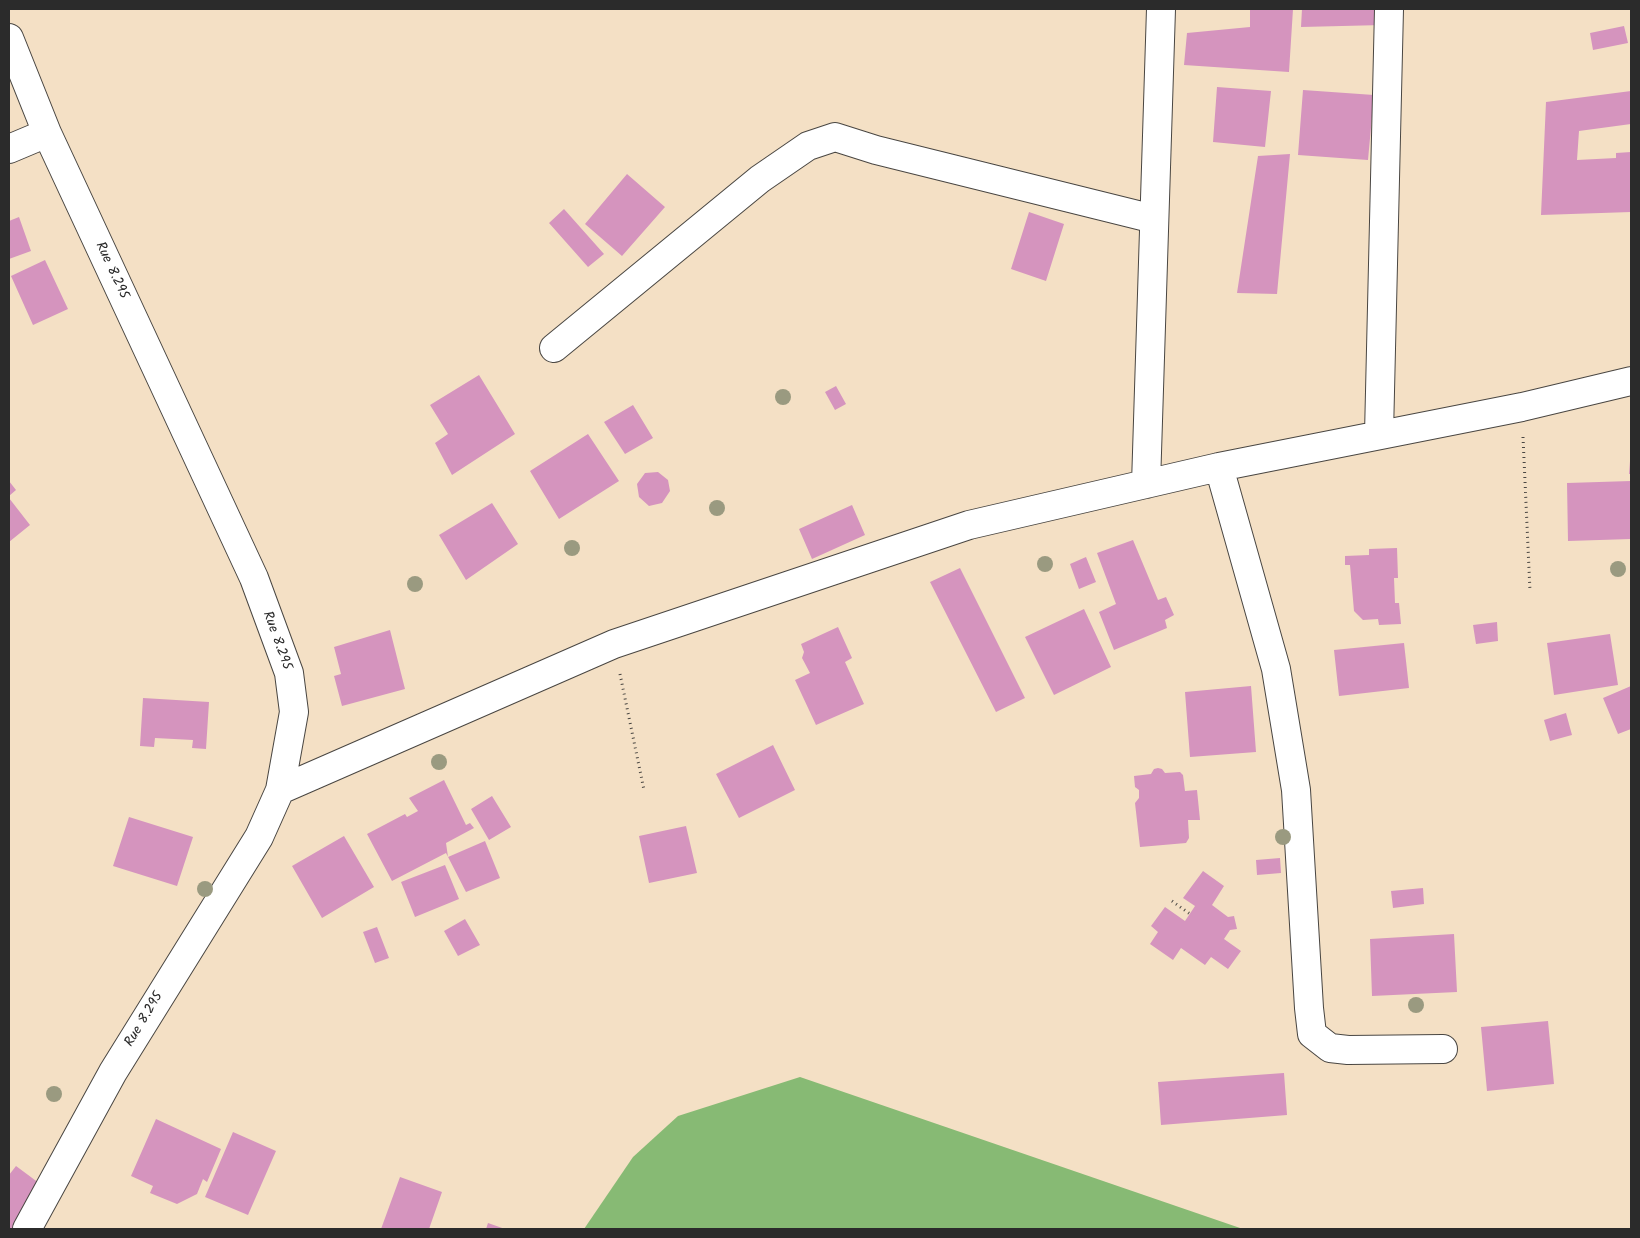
<!DOCTYPE html>
<style>
body{margin:0}
#map{position:relative;width:1640px;height:1238px;overflow:hidden;background:#f4e0c5;font-family:Kalam,sans-serif}
canvas{display:block}
.frame{position:absolute;inset:0;border:10px solid #2b2b2b;pointer-events:none}
</style>
<div id="map">
<canvas width="1640" height="1238"></canvas>
<div class="frame"></div>
</div>
<script>
const ctx = document.querySelector('canvas').getContext('2d');
ctx.lineJoin = 'round';
function fill(path, color) { ctx.fillStyle = color; ctx.fill(path, 'evenodd'); }
const toPath = rows => new Path2D(rows.map(r => 'M' + r).join(''));
function strokePath(path, color, width, dash) { ctx.strokeStyle = color; ctx.lineWidth = width; ctx.lineCap = dash ? 'butt' : 'round'; ctx.setLineDash(dash || []); ctx.stroke(path); }
function write(font, color, halo, rows, align = 'center') {
  ctx.font = font + ' Kalam,sans-serif'; ctx.lineWidth = 5; ctx.setLineDash([]); ctx.textBaseline = 'middle'; ctx.strokeStyle = halo; ctx.fillStyle = color; for (const [text, x, y, turn = 0] of rows) {
    ctx.save(); ctx.translate(x, y); ctx.rotate((+turn || 0) * Math.PI / 180); ctx.textAlign = isNaN(turn) ? turn : align; if (halo) ctx.strokeText(text, 0, 0); ctx.fillText(text, 0, 0); ctx.restore();
  }
}
fill(toPath([
 [800,1077,1243,1229,584,1229,633,1157,678,1116]
]), '#87ba74');
fill(toPath([
 [1250,9,1293,9,1289,72,1184,65,1187,33,1250,27],
 [1302,9,1384,9,1383,25,1301,27],
 [1624,26,1628,43,1593,50,1590,33],
 [1217,87,1271,91,1265,147,1213,142],
 [1303,90,1374,95,1368,160,1298,155],
 [1631,91,1631,124,1579,131,1577,160,1616,158,1616,153,1631,152,1631,212,1541,215,1546,102],
 [1290,154,1277,294,1237,293,1258,156],
 [627,174,665,207,622,256,585,224],
 [564,209,604,254,588,267,549,223],
 [1029,212,1064,224,1046,281,1011,269],
 [19,217,31,251,9,259,9,221],
 [45,260,68,309,33,325,11,276],
 [479,375,515,434,452,475,435,443,448,434,430,405],
 [836,386,846,404,835,410,825,392],
 [633,405,653,438,625,454,604,422],
 [588,434,619,481,559,519,530,471],
 [1630,461,1631,461,1631,474,1629,474],
 [658,472,668,480,670,491,662,503,649,506,639,497,637,484,645,473],
 [9,481,16,490,9,496],
 [1631,481,1631,539,1568,541,1567,483],
 [9,498,30,525,9,542],
 [492,503,518,544,466,580,439,535],
 [852,505,865,535,812,559,799,529],
 [1133,540,1158,600,1166,597,1174,615,1165,620,1167,628,1114,650,1099,612,1116,604,1097,553],
 [1397,548,1398,578,1394,578,1395,603,1399,603,1401,624,1379,625,1378,619,1363,620,1354,611,1350,565,1345,565,1345,556,1369,555,1369,549],
 [1086,557,1096,582,1079,589,1070,564],
 [960,568,1025,698,996,712,930,582],
 [1084,609,1111,667,1054,695,1025,637],
 [1497,622,1498,641,1476,644,1473,625],
 [838,627,852,658,845,662,864,704,816,725,795,680,810,673,802,658,804,652,801,644],
 [390,630,405,689,342,706,334,676,341,674,334,647],
 [1610,634,1618,685,1554,695,1547,643],
 [1404,643,1409,688,1339,696,1334,650],
 [1251,686,1256,752,1190,757,1185,692],
 [1631,686,1631,729,1618,734,1603,698],
 [143,698,209,702,206,749,192,748,193,740,155,738,154,747,140,746],
 [1566,713,1572,735,1550,741,1544,720],
 [773,745,795,790,739,818,716,774],
 [1158,768,1162,769,1165,773,1180,772,1183,775,1185,791,1197,790,1200,820,1188,820,1189,838,1186,843,1140,847,1135,803,1139,798,1139,790,1135,787,1134,776,1151,774,1154,769],
 [444,780,466,825,470,823,474,828,446,843,448,857,485,841,500,878,466,892,446,853,392,881,367,834,405,814,407,817,418,811,409,798],
 [492,796,511,827,489,840,471,809],
 [129,817,193,837,177,886,113,866],
 [686,826,697,873,649,883,639,836],
 [344,836,374,887,322,918,292,866],
 [1280,858,1281,873,1257,875,1256,860],
 [445,865,459,899,415,917,401,882],
 [1203,871,1224,886,1212,905,1228,917,1234,916,1237,929,1230,930,1224,939,1241,951,1228,969,1211,957,1205,965,1181,948,1173,960,1150,944,1158,932,1151,926,1165,907,1185,921,1195,906,1183,898],
 [1423,888,1424,904,1393,908,1391,891],
 [465,919,480,945,458,956,444,931],
 [377,927,389,958,375,963,363,932],
 [1454,934,1457,992,1372,996,1370,939],
 [1548,1021,1554,1084,1487,1091,1481,1027],
 [1284,1073,1287,1115,1161,1125,1158,1082],
 [156,1119,221,1149,207,1182,203,1179,197,1194,177,1204,150,1193,153,1186,131,1176],
 [233,1132,276,1151,248,1215,205,1197],
 [16,1166,47,1189,16,1229,9,1229,9,1175],
 [400,1177,442,1192,429,1229,381,1229],
 [488,1223,505,1229,486,1229]
]), '#d594be');
const street = toPath([
 [9,38,47,133,254,578,289,673,294,712,280,790,259,837,113,1072,27,1229],
 [9,149,47,133],
 [554,348,760,179,808,146,835,137,876,150,1154,219],
 [1379,434,1389,9],
 [1219,467,1276,669,1296,790,1309,1008,1312,1034,1330,1048,1348,1050,1443,1049],
 [1146,484,1161,9],
 [280,790,614,644,969,525,1219,467,1522,407,1631,381]
]);
strokePath(street, '#494642', 30);
strokePath(toPath([
 [1523,437,1530,591],
 [620,674,644,790],
 [1172,901,1190,914]
]), '#494642', 3, [1, 4]);
strokePath(street, '#fff', 28);
ctx.fillStyle = '#9a9a80';
for (const [x, y] of [
 [783,397],
 [717,508],
 [572,548],
 [1045,564],
 [1618,569],
 [415,584],
 [439,762],
 [1283,837],
 [205,889],
 [1416,1005],
 [54,1094]
]) { ctx.beginPath(); ctx.arc(x, y, 8, 0, 2 * Math.PI); ctx.fill(); }
write('14px', '#2b2b2b', '#fff', [
 ["Rue 8.295",111,271,65],
 ["Rue 8.295",276,641,70],
 ["Rue 8.295",145,1020,-59]
]);
</script>
